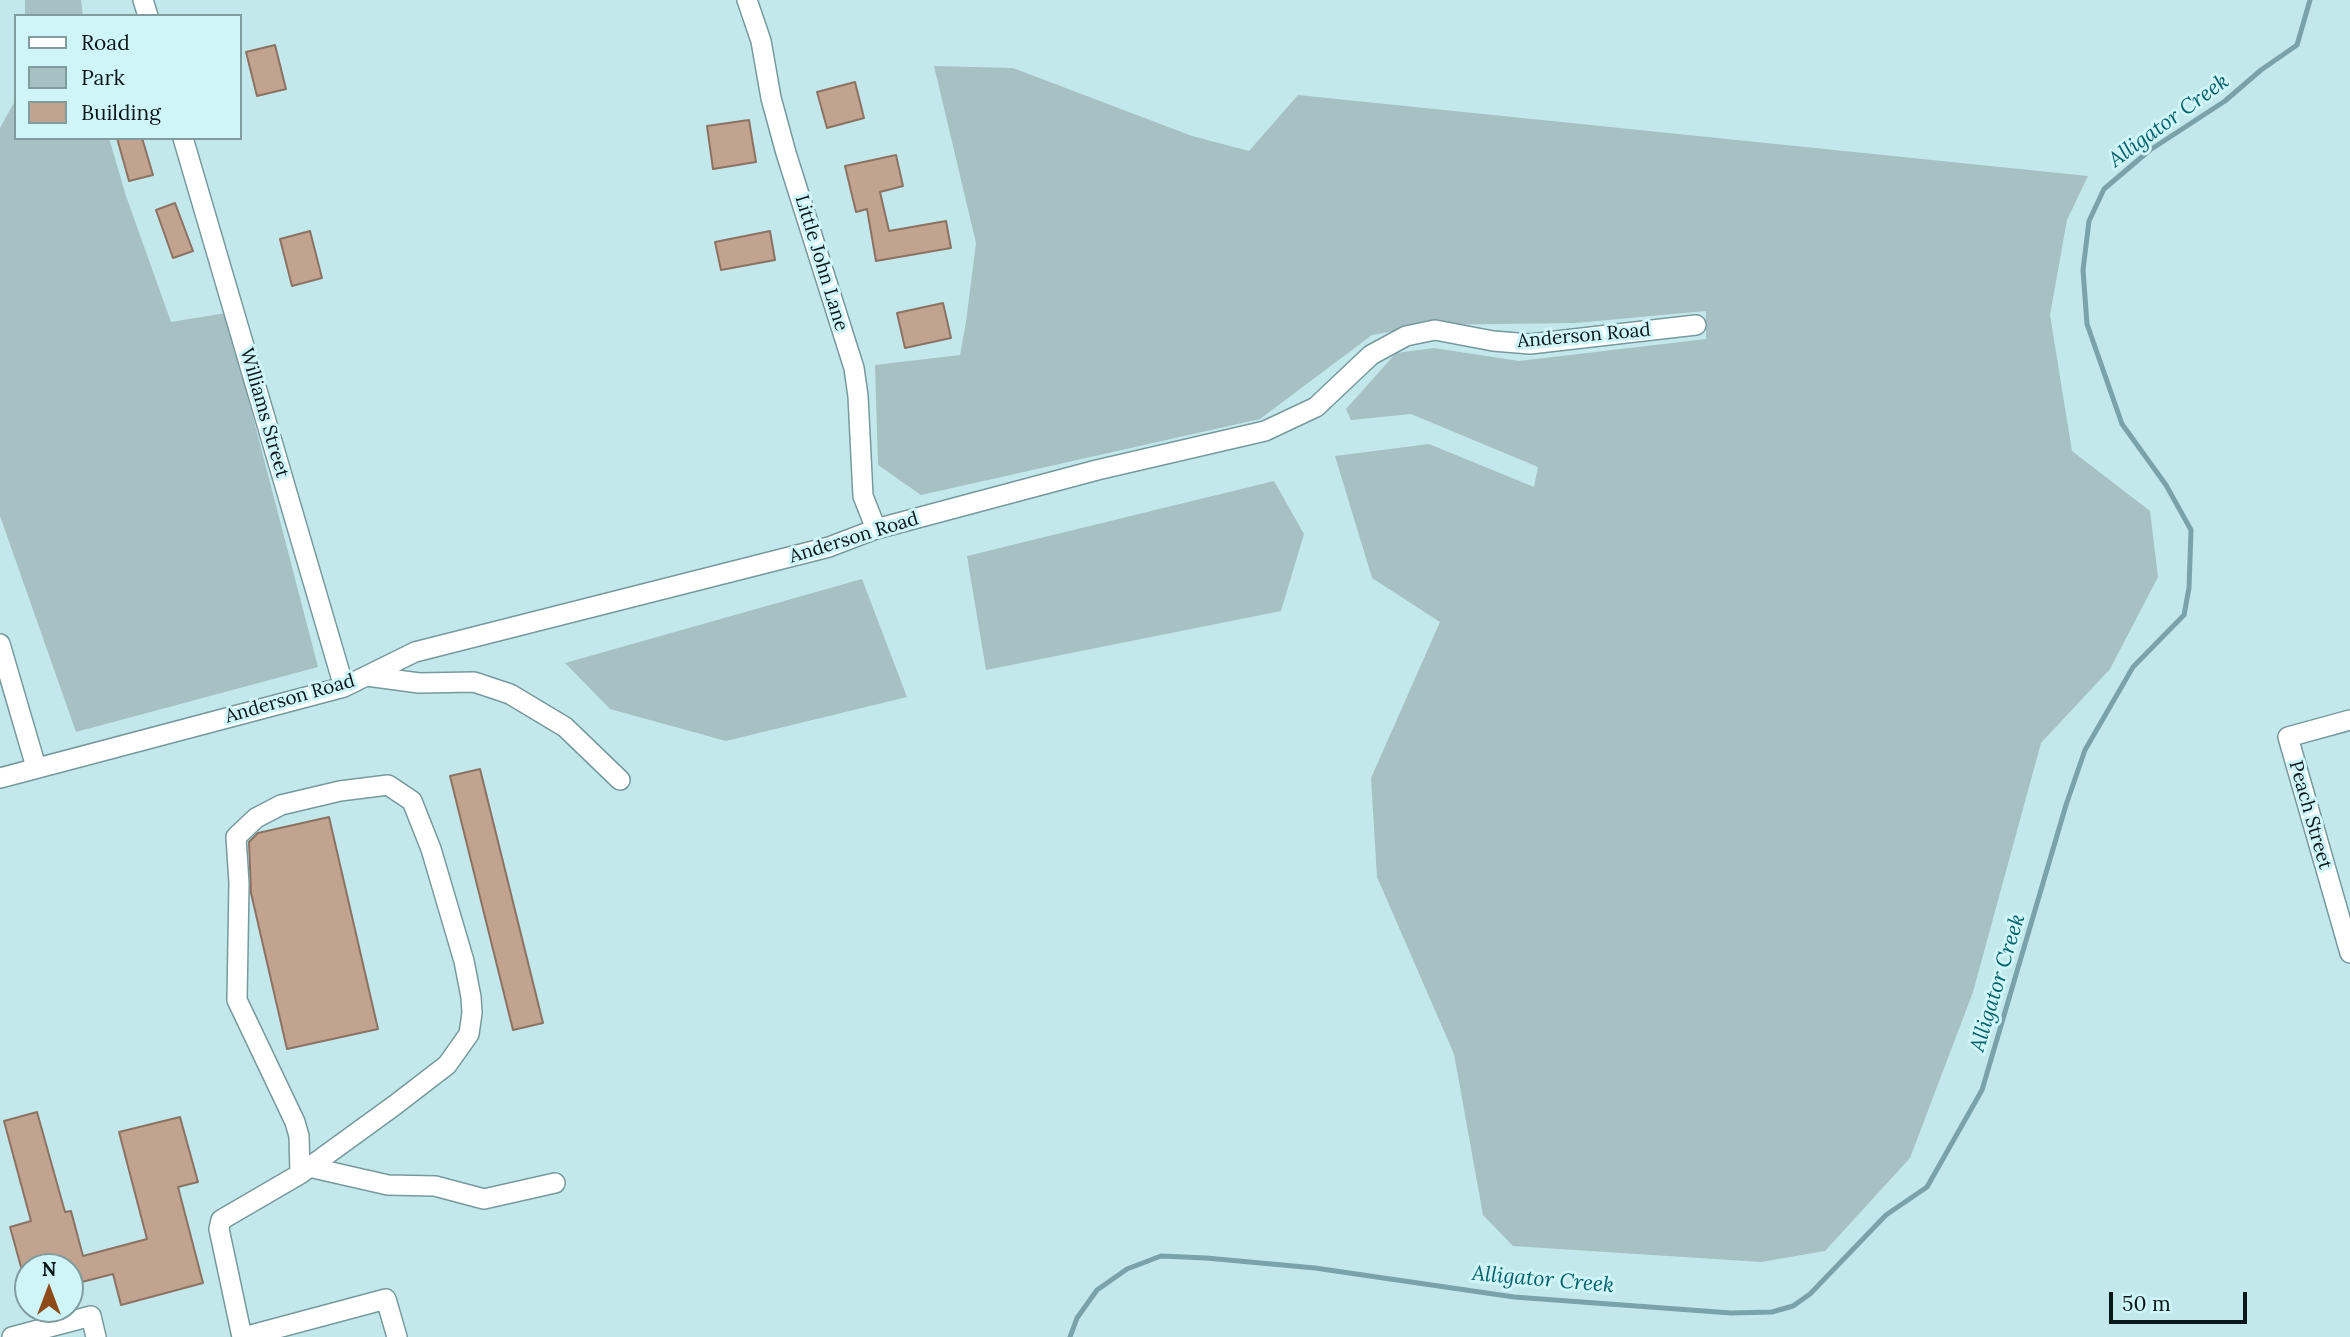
<!DOCTYPE html>
<style>
body{margin:0}
#map{position:relative;width:2350px;height:1337px;overflow:hidden;background:#c3e8ec;font-family:Lora,serif}
canvas{display:block}
.legend{position:absolute;left:14px;top:14px;width:228px;height:126px;box-sizing:border-box;background:#d0f5f9;border:2px solid #809c9f;margin:0;padding:9px 12px;list-style:none;font-size:21px;color:#091719}
.legend li{display:flex;align-items:center;gap:14px;height:35px}
.legend b{width:35px;border:2px solid #809c9f}
.north{position:absolute;left:14px;top:1253px;width:70px;height:70px;box-sizing:border-box;background:#d0f5f9;border:2px solid #809c9f;border-radius:50%;rotate:0deg;font-size:19px;font-weight:700;line-height:28px;text-align:center;color:#091719}
.north::after{content:'';display:block;margin:auto;width:24px;height:32px;background:#8d4b19;clip-path:polygon(50% 0,100% 100%,50% 72%,0 100%)}
.scale{position:absolute;left:2109px;top:1292px;width:138px;height:32px;box-sizing:border-box;border:4px solid #091719;border-top:0;padding-left:9px;font-size:21px;line-height:24px;white-space:nowrap;color:#091719;-webkit-text-stroke:5px #d0f5f9;paint-order:stroke}
</style>
<div id="map">
<canvas width="2350" height="1337"></canvas>
<ul class="legend">
<li><b style="height:9px;background:#fff"></b>Road</li>
<li><b style="height:19px;background:#a6c0c3"></b>Park</li>
<li><b style="height:19px;background:#c2a38f"></b>Building</li>
</ul>
<div class="north">N</div>
<div class="scale">50 m</div>
</div>
<script>
const ctx = document.querySelector('canvas').getContext('2d');
ctx.lineJoin = 'round';
function fill(path, color) { ctx.fillStyle = color; ctx.fill(path, 'evenodd'); }
const toPath = rows => new Path2D(rows.map(r => 'M' + r).join(''));
function strokePath(path, color, width, dash) { ctx.strokeStyle = color; ctx.lineWidth = width; ctx.lineCap = dash ? 'butt' : 'round'; ctx.setLineDash(dash || []); ctx.stroke(path); }
function write(font, color, halo, rows, align = 'center') {
  ctx.font = font + ' Lora,serif'; ctx.lineWidth = 6; ctx.setLineDash([]); ctx.textBaseline = 'middle'; ctx.strokeStyle = halo; ctx.fillStyle = color; for (const [text, x, y, turn = 0] of rows) {
    ctx.save(); ctx.translate(x, y); ctx.rotate((+turn || 0) * Math.PI / 180); ctx.textAlign = isNaN(turn) ? turn : align; if (halo) ctx.strokeText(text, 0, 0); ctx.fillText(text, 0, 0); ctx.restore();
  }
}
fill(toPath([
 [25,0,81,0,83,16,25,16],
 [934,66,1013,68,1192,136,1249,151,1298,95,2088,176,2067,220,2050,315,2072,451,2150,511,2158,577,2110,669,2041,743,1973,992,1910,1158,1825,1251,1761,1262,1513,1246,1483,1215,1454,1054,1377,877,1371,778,1440,622,1372,578,1335,456,1429,444,1534,487,1538,467,1411,414,1351,420,1346,409,1396,353,1434,348,1519,361,1706,339,1706,311,1575,323,1427,325,1372,335,1260,419,921,495,878,465,875,365,960,355,966,322,976,243],
 [16,99,16,138,109,138,126,196,171,322,226,313,318,667,76,732,0,516,0,128],
 [1274,481,1304,534,1281,611,986,670,967,556],
 [862,579,907,697,726,741,610,709,565,663]
]), '#a6c0c3');
strokePath(toPath([
 [1070,1337,1077,1318,1097,1290,1127,1269,1161,1256,1206,1258,1315,1268,1514,1297,1731,1313,1772,1312,1793,1306,1810,1294,1886,1215,1927,1187,1982,1090,2066,805,2085,750,2133,667,2184,615,2189,588,2191,530,2166,485,2122,424,2087,324,2083,270,2089,221,2104,189,2150,150,2225,101,2261,70,2297,45,2310,0]
]), '#79a3a8', 5);
const building = toPath([
 [275,45,286,89,257,96,246,52,275,45],
 [855,82,864,118,827,128,817,92,855,82],
 [749,120,756,162,713,169,707,126,749,120],
 [117,138,142,138,153,175,129,181,117,138],
 [896,155,903,186,880,192,889,231,946,221,951,248,876,261,867,209,856,212,845,166,896,155],
 [175,203,193,251,173,258,156,210,175,203],
 [310,231,322,278,292,286,280,239,310,231],
 [770,231,775,260,721,270,715,242,770,231],
 [943,303,951,338,905,348,897,313,943,303],
 [480,769,543,1023,513,1030,450,776,480,769],
 [329,817,378,1029,287,1049,251,893,249,842,258,833,329,817],
 [37,1112,65,1212,71,1211,83,1256,147,1239,119,1132,180,1117,198,1182,178,1187,203,1283,121,1305,113,1274,70,1285,70,1267,21,1267,10,1227,31,1221,4,1121,37,1112]
]);
fill(building, '#c2a38f');
strokePath(building, '#8b7263', 2);
const minor = toPath([
 [143,0,148,16],
 [747,0,761,41,771,98,786,153,854,368,858,396,863,496,876,529],
 [183,138,344,687],
 [0,644,36,767],
 [367,676,419,683,474,682,510,694,565,727,620,780],
 [2350,720,2288,737,2350,953],
 [0,778,344,687,415,652,829,547,876,529,1097,470,1265,431,1316,407,1371,355,1406,336,1435,330,1493,341,1530,344,1696,325],
 [309,1167,388,1185,435,1186,484,1199,555,1183],
 [12,1337,91,1316,96,1337],
 [242,1337,219,1229,221,1220,300,1174,395,1105,447,1065,469,1034,472,1013,471,997,464,961,431,849,412,801,388,785,340,791,281,805,256,818,236,837,239,883,237,1000,295,1122,299,1136,300,1174],
 [244,1337,386,1299,397,1337]
]);
strokePath(minor, '#76999d', 22);
strokePath(minor, '#fff', 19);
write('19px', '#091719', '#d0f5f9', [
 ["Little John Lane",821,263,73],
 ["Anderson Road",1584,336,-5],
 ["Williams Street",264,413,74],
 ["Anderson Road",854,538,-17],
 ["Anderson Road",290,699,-16],
 ["Peach Street",2310,815,74]
]);
write('italic 21px', '#03626a', '#d0f5f9', [
 ["Alligator Creek",2169,121,-36],
 ["Alligator Creek",1998,983,-73],
 ["Alligator Creek",1543,1280,5]
]);
</script>
